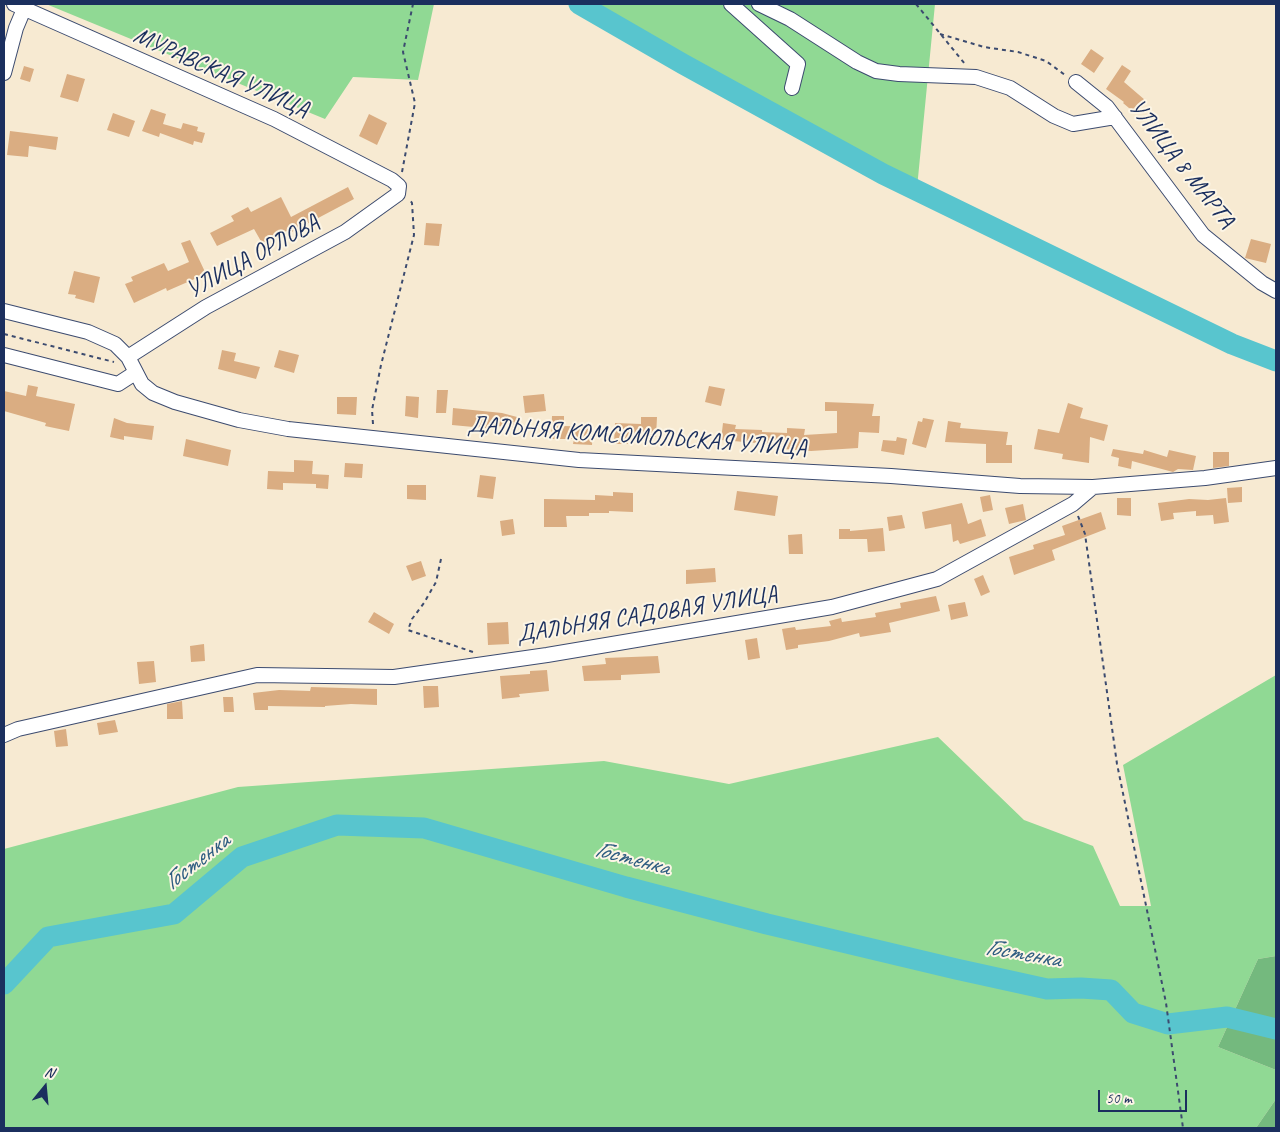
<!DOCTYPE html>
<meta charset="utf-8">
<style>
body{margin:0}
#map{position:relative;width:1280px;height:1132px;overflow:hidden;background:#f7ead2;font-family:Caveat,sans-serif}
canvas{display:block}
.frame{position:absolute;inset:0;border:5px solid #1b2f5e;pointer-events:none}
.north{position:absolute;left:20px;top:1062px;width:50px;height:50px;-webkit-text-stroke:4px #fcf5e5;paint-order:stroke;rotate:17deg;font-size:14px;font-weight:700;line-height:20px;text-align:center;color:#1b2f5e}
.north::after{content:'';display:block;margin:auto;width:18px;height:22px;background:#1b2f5e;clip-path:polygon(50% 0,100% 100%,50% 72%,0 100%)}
.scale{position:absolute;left:1098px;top:1090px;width:89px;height:22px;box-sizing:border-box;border:2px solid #1b2f5e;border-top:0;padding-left:6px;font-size:15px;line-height:18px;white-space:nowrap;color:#1b2f5e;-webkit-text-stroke:4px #fcf5e5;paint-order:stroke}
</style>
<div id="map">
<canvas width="1280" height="1132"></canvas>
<div class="frame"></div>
<div class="north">N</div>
<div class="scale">50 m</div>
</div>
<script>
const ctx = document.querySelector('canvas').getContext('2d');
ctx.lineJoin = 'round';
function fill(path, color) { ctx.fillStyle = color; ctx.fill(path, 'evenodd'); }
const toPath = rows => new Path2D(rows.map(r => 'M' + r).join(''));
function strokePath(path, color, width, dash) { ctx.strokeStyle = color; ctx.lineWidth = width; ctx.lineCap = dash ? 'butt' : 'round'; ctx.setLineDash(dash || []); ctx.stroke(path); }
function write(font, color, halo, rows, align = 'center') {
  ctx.font = font + ' Caveat,sans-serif'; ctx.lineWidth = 4; ctx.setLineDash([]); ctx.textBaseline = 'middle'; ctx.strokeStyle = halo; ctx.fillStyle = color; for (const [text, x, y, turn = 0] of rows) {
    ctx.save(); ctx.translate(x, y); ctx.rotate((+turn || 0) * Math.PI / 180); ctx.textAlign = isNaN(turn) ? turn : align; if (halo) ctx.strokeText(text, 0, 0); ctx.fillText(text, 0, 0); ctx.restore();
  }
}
fill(toPath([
 [46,4,434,4,418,80,353,77,325,119],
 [579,4,935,4,917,188],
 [1276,675,1276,956,1258,959,1218,1047,1276,1070,1276,1099,1256,1128,4,1128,4,849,238,787,604,761,729,784,938,737,1024,820,1093,846,1120,906,1151,906,1123,765]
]), '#90d994');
fill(toPath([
 [1276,956,1276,1070,1218,1047,1258,959],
 [1276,1099,1276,1128,1256,1128]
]), '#74b97e');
strokePath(toPath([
 [579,4,683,64,883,174,1232,344,1276,361],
 [4,984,48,937,174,914,242,857,337,825,424,828,626,887,767,924,956,969,1047,989,1081,988,1111,990,1133,1013,1168,1024,1227,1017,1276,1029]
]), '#58c5ce', 21);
fill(toPath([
 [1091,49,1104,58,1094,73,1081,64],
 [1122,65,1131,71,1124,82,1145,100,1135,113,1123,103,1124,102,1106,89],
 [24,66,34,69,30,82,20,79],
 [67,74,85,79,78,102,60,97],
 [151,109,166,114,163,124,181,129,183,123,198,127,197,131,205,133,202,143,194,141,193,145,160,133,159,137,142,131],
 [113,113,135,121,129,137,107,130],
 [369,114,387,123,377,145,359,136],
 [10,131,58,137,56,150,29,146,28,157,7,155],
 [348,187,354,199,288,234,287,231,262,243,254,229,217,246,210,233,234,221,231,216,248,207,251,212,281,197,291,217],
 [426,223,442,224,439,246,424,245],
 [1251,239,1271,244,1266,263,1245,258],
 [190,240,206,274,167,291,166,288,134,303,125,284,133,281,131,277,164,263,168,271,189,262,181,243],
 [74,271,100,277,94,303,75,298,76,295,68,294],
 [222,350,236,353,234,361,260,367,256,379,218,369],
 [279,350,299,355,294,373,274,367],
 [28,385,38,387,36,396,75,404,69,431,45,426,46,423,4,411,4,391,26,396],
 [709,386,725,389,721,406,705,402],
 [437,390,448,390,446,413,436,413],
 [544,394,546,411,525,413,523,396],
 [406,396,419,397,418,418,405,416],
 [337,397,357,397,356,415,337,414],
 [825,402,874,404,872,416,880,416,879,433,859,432,858,448,811,451,769,448,769,444,721,440,723,423,736,425,735,429,762,430,762,432,787,433,787,428,805,429,804,435,837,433,837,411,825,411],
 [1068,403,1083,408,1080,418,1108,425,1104,441,1090,437,1089,463,1062,459,1063,454,1034,449,1038,429,1059,433],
 [453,408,502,413,517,417,514,430,495,425,495,429,452,425],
 [552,416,564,416,564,426,593,427,592,445,573,444,574,439,551,439],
 [641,417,657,417,656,437,628,437,628,444,614,444,615,423,641,424],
 [114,418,127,423,154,426,152,440,124,436,124,440,110,437],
 [923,418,934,420,926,448,912,444,918,421,922,422],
 [948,421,961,423,960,428,1008,432,1006,445,1012,445,1012,463,986,463,986,444,945,442],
 [897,437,907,439,904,455,881,451,883,440,896,441],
 [186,439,231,450,228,466,183,456],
 [1113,449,1143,454,1144,450,1167,457,1169,450,1196,456,1193,470,1178,469,1173,472,1132,461,1131,469,1118,466,1119,458,1111,456],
 [1213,452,1229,452,1229,466,1213,468],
 [294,460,313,461,312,474,329,475,328,489,316,488,316,484,283,483,283,490,267,489,268,471,294,472],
 [345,463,363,464,362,478,344,477],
 [480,475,496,477,493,499,477,497],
 [407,485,426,485,426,500,407,499],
 [1242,487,1242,502,1228,503,1227,488],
 [737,491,778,496,775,516,734,510],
 [613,492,633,493,633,512,609,511,609,513,589,513,589,516,566,516,567,527,544,527,544,499,595,500,595,495,613,496],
 [990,495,993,510,983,512,980,497],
 [1117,498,1131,498,1131,516,1117,515],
 [1226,498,1229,522,1214,524,1213,515,1196,516,1196,511,1173,513,1174,519,1161,521,1158,503,1189,499,1208,500],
 [962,503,968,524,981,519,986,536,960,544,958,540,953,542,951,524,925,529,922,512],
 [1023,504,1026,520,1009,524,1005,508],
 [1101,512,1106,529,1052,550,1055,560,1014,575,1009,557,1034,549,1033,545,1065,535,1062,526],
 [902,515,905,528,889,531,887,517],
 [513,519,515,534,502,536,500,521],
 [883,528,885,551,868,552,867,539,839,539,839,529,850,529,850,531],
 [802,534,803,554,789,554,788,535],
 [421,561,426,576,412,581,406,566],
 [715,568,716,582,686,584,686,570],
 [983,575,990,592,981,596,974,579],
 [936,596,940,611,889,623,891,632,860,637,859,633,829,641,798,645,798,648,786,650,782,629,795,627,796,630,831,626,829,621,841,618,842,622,876,617,875,613,901,608,900,603],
 [965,602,968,616,951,620,948,605],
 [374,612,394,624,389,634,368,622],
 [508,622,509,644,488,645,487,623],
 [757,638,760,658,748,660,745,640],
 [204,644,205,661,191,662,190,646],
 [658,656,660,673,621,675,621,680,584,681,582,666,606,664,605,658],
 [154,661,156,682,139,684,137,662],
 [547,670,549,691,519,694,520,697,502,699,500,676,530,674,530,671],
 [423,686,438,686,439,707,424,708],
 [311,687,377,689,377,705,351,704,325,706,325,707,268,706,268,710,255,710,253,693,279,690,310,691],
 [223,697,233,697,234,712,224,712],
 [182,701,183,719,167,719,167,704],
 [115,720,118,732,99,735,97,723],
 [66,729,68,746,56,747,54,731]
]), '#daad82');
const street = toPath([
 [14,4,274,119,392,180,399,186,398,194,345,232,206,307,128,357],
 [731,4,798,64,792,88],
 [759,4,790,19,857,62,876,71,899,74,976,77,1010,88,1054,116,1073,124,1115,117],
 [4,73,16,28,24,9],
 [1076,82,1107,107,1203,235,1262,283,1276,291],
 [4,311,88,332,115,344,128,357,142,384,153,393,175,402,239,420,288,429,579,460,891,476,1020,486,1093,487,1205,478,1276,468],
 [4,355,118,384,135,373],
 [4,735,18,729,257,675,394,677,547,655,832,607,937,579,1073,504,1093,487]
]);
strokePath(street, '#3c4b6f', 16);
strokePath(toPath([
 [916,4,965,64],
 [940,34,984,47,1018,52,1046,61,1065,75],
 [402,172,415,103,403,52,413,4],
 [4,334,114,362],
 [373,424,372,410,381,365,414,235,412,203,410,200],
 [1078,516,1085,534,1117,764,1166,1003,1183,1128],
 [441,559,436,582,424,603,412,619,408,630,473,652]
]), '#3c4b6f', 2, [4, 4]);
strokePath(street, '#fff', 14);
write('24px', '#1b2f5e', '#fcf5e5', [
 ["МУРАВСКАЯ УЛИЦА",221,73,24],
 ["УЛИЦА 8 МАРТА",1181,164,52],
 ["УЛИЦА ОРЛОВА",253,257,-29],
 ["ДАЛЬНЯЯ КОМСОМОЛЬСКАЯ УЛИЦА",637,437,4],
 ["ДАЛЬНЯЯ САДОВАЯ УЛИЦА",647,615,-9]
]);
write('italic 25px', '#2d5c80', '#fcf5e5', [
 ["Гостенка",632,859,15],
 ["Гостенка",197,862,-38],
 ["Гостенка",1023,954,10]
]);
</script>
